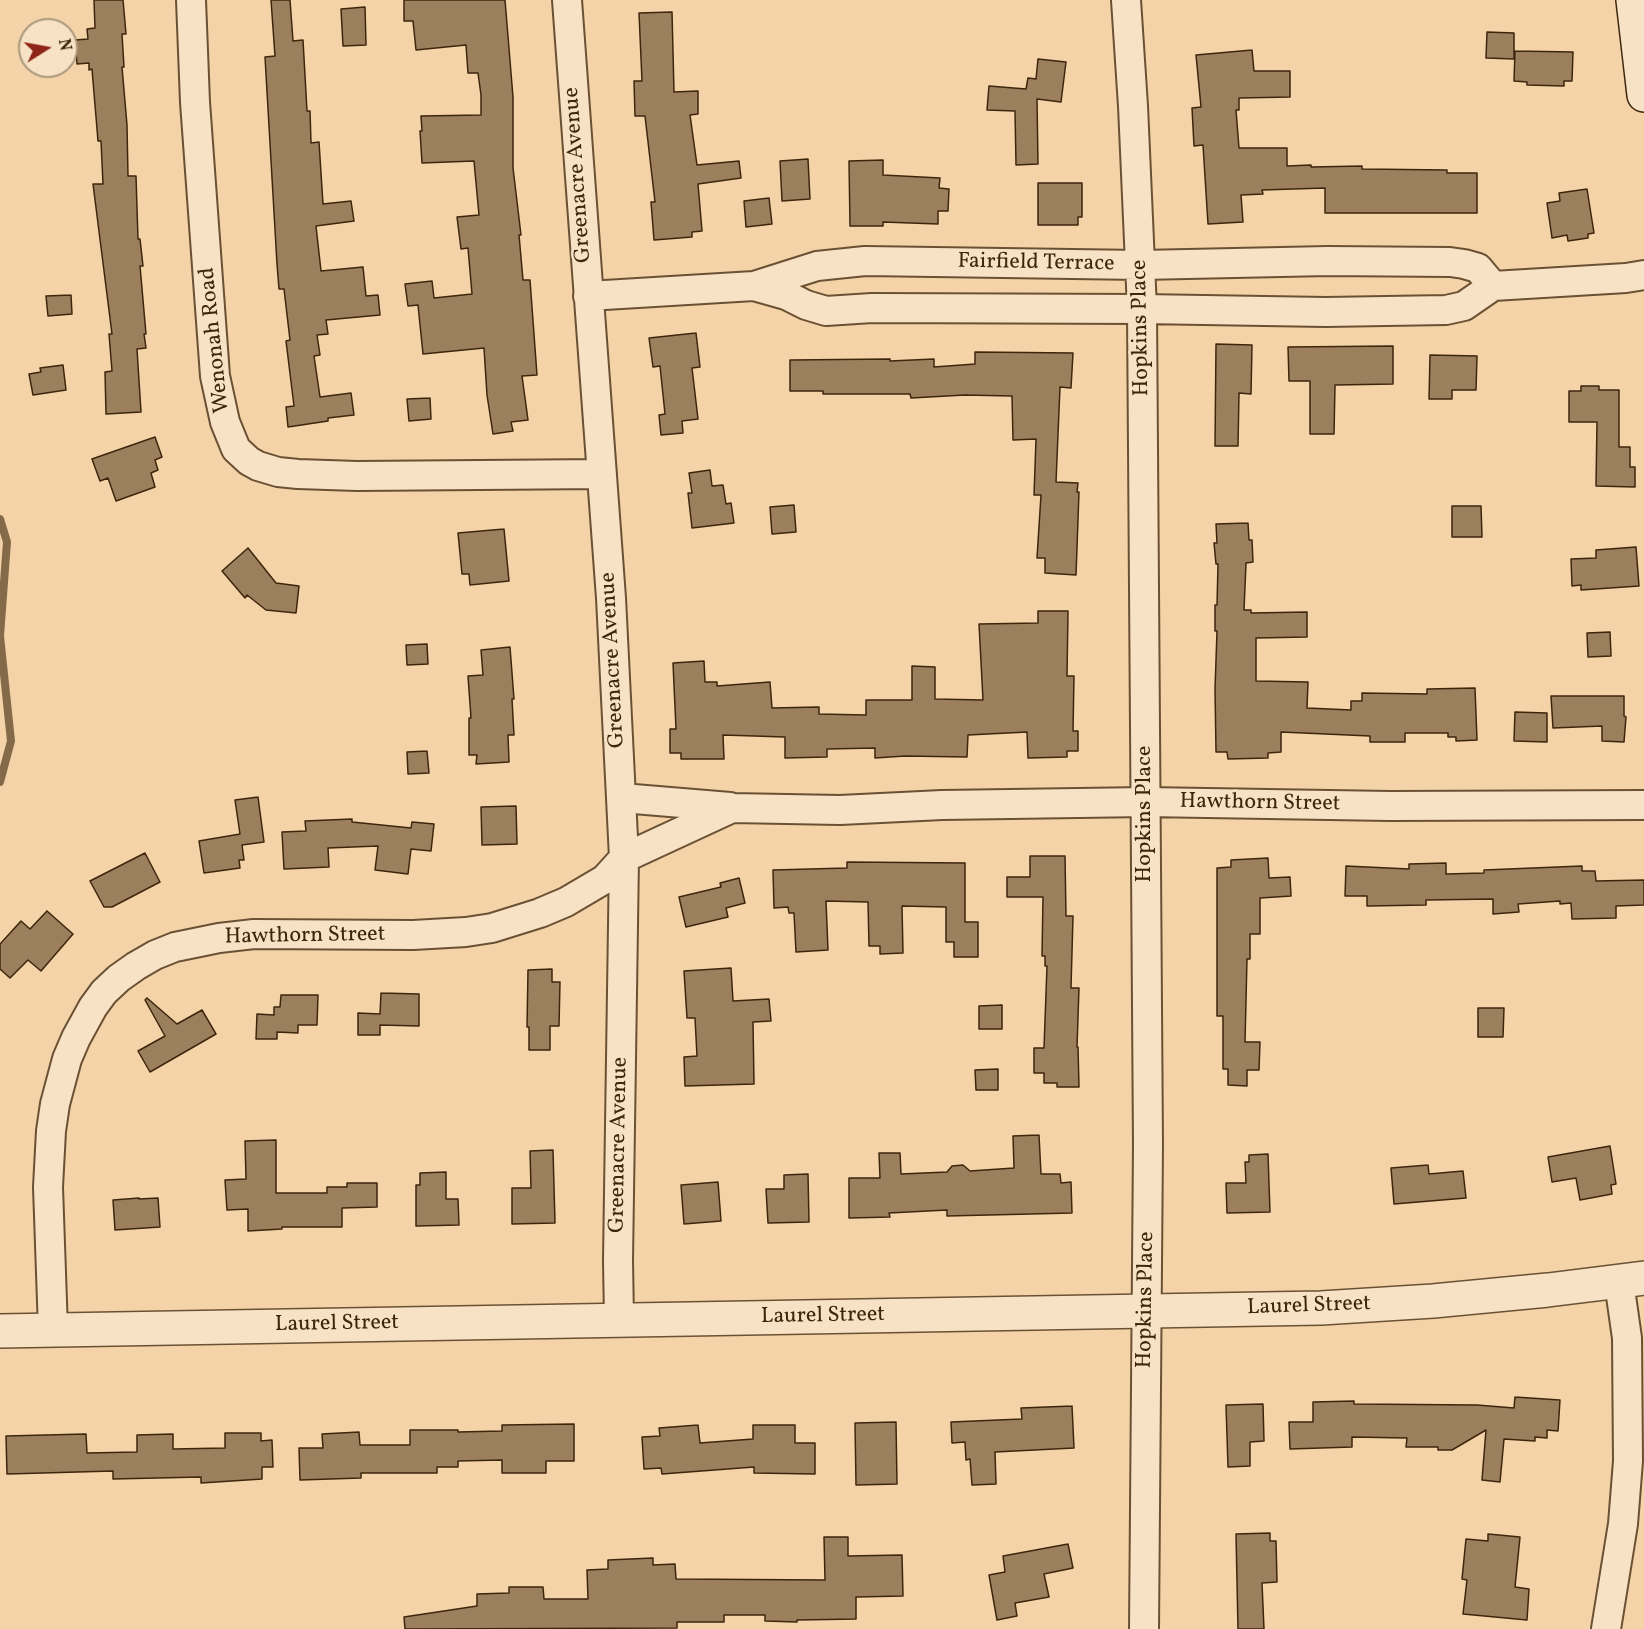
<!DOCTYPE html>
<style>
body{margin:0}
#map{position:relative;width:1644px;height:1629px;overflow:hidden;background:#f3d3a7;font-family:Vollkorn,serif}
canvas{display:block}
.north{position:absolute;left:18px;top:18px;width:60px;height:60px;box-sizing:border-box;background:#f7e2c6;border:2px solid #ad977c;border-radius:50%;rotate:79deg;font-size:16px;font-weight:700;line-height:24px;text-align:center;color:#3e260d}
.north::after{content:'';display:block;margin:auto;width:21px;height:27px;background:#8f2418;clip-path:polygon(50% 0,100% 100%,50% 72%,0 100%)}
</style>
<div id="map">
<canvas width="1644" height="1629"></canvas>
<div class="north">N</div>
</div>
<script>
const ctx = document.querySelector('canvas').getContext('2d');
ctx.lineJoin = 'round';
const toPath = rows => new Path2D(rows.map(r => 'M' + r).join(''));
function strokePath(path, color, width, dash) { ctx.strokeStyle = color; ctx.lineWidth = width; ctx.lineCap = dash ? 'butt' : 'round'; ctx.setLineDash(dash || []); ctx.stroke(path); }
function fill(path, color) { ctx.fillStyle = color; ctx.fill(path, 'evenodd'); }
function write(font, color, halo, rows, align = 'center') {
  ctx.font = font + ' Vollkorn,serif'; ctx.lineWidth = 5; ctx.setLineDash([]); ctx.textBaseline = 'middle'; ctx.strokeStyle = halo; ctx.fillStyle = color; for (const [text, x, y, turn = 0] of rows) {
    ctx.save(); ctx.translate(x, y); ctx.rotate((+turn || 0) * Math.PI / 180); ctx.textAlign = isNaN(turn) ? turn : align; if (halo) ctx.strokeText(text, 0, 0); ctx.fillText(text, 0, 0); ctx.restore();
  }
}
strokePath(toPath([
 [0,519,7,542,0,636,11,741,0,782]
]), '#856a4a', 8);
const building = toPath([
 [94,0,123,0,126,34,122,34,124,67,122,67,127,125,128,176,136,176,138,239,140,239,143,266,140,266,146,334,144,334,146,348,137,349,141,412,106,414,105,372,112,371,109,334,112,334,93,184,103,184,101,141,98,141,92,69,89,70,89,63,77,64,75,40,88,39,87,29,95,28,94,0],
 [271,0,290,0,293,41,303,40,307,111,310,111,311,143,319,142,323,204,351,201,354,221,316,226,321,271,363,267,366,296,378,295,380,315,326,320,328,334,317,335,320,355,314,356,320,397,351,393,354,415,328,418,328,421,288,427,286,407,294,406,286,341,290,340,284,289,279,289,277,264,265,57,275,56,271,0],
 [404,0,505,0,513,97,513,168,521,235,519,235,523,280,530,280,537,375,522,376,528,420,511,422,513,431,493,434,487,395,484,348,423,354,418,305,408,306,405,284,432,281,434,298,472,294,468,248,461,249,457,217,479,215,474,161,422,163,420,131,422,131,421,116,481,115,481,95,478,73,468,73,466,45,416,50,413,21,404,21,404,0],
 [365,7,366,45,343,46,341,9,365,7],
 [672,12,674,92,698,91,698,114,690,115,697,165,739,161,741,178,698,184,702,231,692,232,692,237,654,240,651,202,655,202,645,116,635,116,634,81,642,81,639,13,672,12],
 [1487,32,1514,33,1514,59,1486,58,1487,32],
 [1252,50,1254,71,1290,71,1290,97,1239,98,1239,110,1236,110,1239,148,1287,148,1287,166,1311,165,1311,167,1362,166,1362,169,1447,170,1447,173,1477,173,1477,213,1325,213,1325,188,1262,190,1263,194,1241,195,1243,222,1208,224,1203,145,1194,146,1192,108,1201,107,1196,55,1252,50],
 [1515,51,1573,52,1572,81,1564,81,1564,86,1527,85,1527,82,1514,81,1515,51],
 [1038,59,1066,62,1061,102,1037,99,1038,164,1016,165,1015,111,987,110,989,86,1026,89,1028,78,1036,79,1038,59],
 [808,159,810,199,782,201,780,161,808,159],
 [883,160,883,175,940,178,939,188,949,189,948,211,938,211,938,224,883,222,883,226,850,226,849,161,883,160],
 [1038,183,1082,183,1082,217,1078,217,1078,225,1038,225,1038,183],
 [1587,189,1594,233,1588,234,1588,238,1568,241,1567,235,1552,238,1547,203,1560,201,1559,193,1587,189],
 [769,198,772,224,746,227,744,201,769,198],
 [71,295,72,314,48,316,46,296,71,295],
 [696,333,700,367,692,368,698,419,682,421,683,433,661,435,659,415,665,414,660,366,653,367,649,338,696,333],
 [1216,344,1252,345,1251,394,1239,393,1238,446,1215,446,1216,344],
 [1393,346,1393,384,1335,385,1334,434,1310,434,1310,381,1289,381,1288,347,1393,346],
 [975,352,1073,353,1071,388,1060,387,1056,482,1078,483,1077,492,1079,492,1076,575,1045,573,1045,558,1037,558,1041,495,1034,495,1036,439,1013,440,1012,396,965,395,911,398,910,394,823,394,823,391,790,391,790,360,890,359,890,361,934,359,934,367,975,364,975,352],
 [1430,355,1477,356,1476,390,1452,390,1452,399,1429,399,1430,355],
 [63,365,66,390,33,395,29,374,41,372,40,368,63,365],
 [1581,386,1599,386,1599,390,1619,390,1619,447,1630,447,1630,467,1635,467,1635,487,1596,486,1597,422,1569,422,1569,391,1581,391,1581,386],
 [430,398,431,419,409,421,407,399,430,398],
 [155,437,162,457,155,460,158,470,151,473,155,487,116,501,108,478,100,481,92,459,155,437],
 [710,470,712,486,723,485,726,504,731,503,734,523,692,528,688,493,692,493,689,473,710,470],
 [794,505,796,532,772,534,770,507,794,505],
 [1452,506,1481,506,1482,537,1452,537,1452,506],
 [1248,523,1249,540,1252,540,1253,562,1246,563,1244,610,1251,610,1251,613,1307,612,1307,637,1256,638,1256,681,1308,682,1307,708,1351,710,1351,701,1362,701,1362,693,1427,694,1427,689,1475,688,1477,740,1456,741,1456,737,1448,737,1448,733,1405,733,1405,742,1370,742,1370,736,1281,732,1281,752,1268,753,1268,758,1228,759,1227,752,1216,752,1215,689,1217,631,1215,631,1215,605,1217,605,1218,564,1216,564,1214,543,1217,543,1216,524,1248,523],
 [504,529,509,581,470,585,469,574,462,574,458,533,504,529],
 [1636,547,1639,586,1581,590,1581,585,1572,586,1571,559,1596,558,1596,550,1636,547],
 [248,548,276,583,299,586,296,613,266,610,247,595,245,598,222,571,248,548],
 [1038,611,1068,611,1067,676,1074,676,1073,731,1078,731,1078,751,1067,751,1067,757,1028,758,1027,732,968,735,967,757,905,756,875,758,875,748,827,749,827,757,785,758,785,737,723,735,724,759,681,759,681,753,670,753,670,729,676,729,673,663,704,661,705,682,717,682,717,686,770,682,772,708,819,707,819,714,866,715,866,700,912,700,912,666,935,667,935,699,983,700,979,624,1038,623,1038,611],
 [1610,632,1611,656,1588,657,1587,633,1610,632],
 [427,644,428,664,407,665,406,645,427,644],
 [510,647,514,699,512,699,514,735,508,735,509,762,476,764,477,755,469,755,469,718,471,718,468,676,483,675,481,650,510,647],
 [1551,696,1624,696,1624,716,1626,717,1624,742,1602,741,1602,726,1553,728,1551,696],
 [1515,712,1547,713,1547,742,1514,741,1515,712],
 [427,751,429,773,408,774,407,752,427,751],
 [258,797,264,842,242,845,244,860,239,860,240,868,204,873,199,841,240,834,235,800,258,797],
 [516,806,517,844,482,845,481,807,516,806],
 [352,819,352,822,411,828,412,822,434,824,431,851,411,849,408,874,375,870,378,846,328,848,329,867,284,869,282,832,306,831,305,821,352,819],
 [145,853,160,882,112,907,104,907,90,881,145,853],
 [1030,856,1065,856,1066,916,1073,916,1071,988,1079,988,1077,1047,1078,1047,1079,1087,1057,1087,1057,1083,1044,1083,1044,1073,1034,1073,1034,1048,1044,1048,1047,966,1045,966,1045,956,1042,956,1043,897,1007,897,1007,877,1030,877,1030,856],
 [1268,858,1269,878,1290,877,1291,896,1260,898,1260,934,1250,934,1250,959,1247,959,1245,1042,1260,1042,1259,1070,1247,1070,1247,1086,1228,1085,1228,1069,1223,1069,1223,1016,1217,1016,1217,868,1231,867,1231,860,1268,858],
 [847,862,965,863,965,922,978,922,978,957,954,957,954,942,946,942,946,907,902,906,903,953,880,954,880,946,869,946,868,902,826,901,828,950,796,952,794,913,789,913,788,907,774,908,773,870,847,868,847,862],
 [1446,863,1446,874,1484,873,1484,870,1582,866,1582,871,1595,871,1596,881,1644,880,1644,905,1616,906,1616,918,1572,919,1571,903,1560,904,1560,901,1518,904,1519,912,1493,914,1493,899,1426,900,1426,905,1367,906,1367,896,1345,896,1346,866,1409,869,1409,864,1446,863],
 [739,878,745,903,726,908,728,917,686,927,679,897,721,887,720,883,739,878],
 [47,911,73,934,41,971,28,960,10,978,0,969,0,944,21,921,30,929,47,911],
 [731,968,733,1001,769,999,771,1021,753,1022,754,1084,685,1086,684,1057,697,1056,695,1018,687,1018,684,971,731,968],
 [552,969,552,982,560,982,559,1026,550,1026,550,1050,529,1050,529,1027,527,1027,528,970,552,969],
 [381,993,419,994,419,1026,380,1025,380,1035,358,1035,358,1013,380,1014,381,993],
 [281,995,318,995,317,1025,298,1025,298,1033,277,1032,277,1039,256,1039,257,1014,274,1015,274,1007,280,1007,281,995],
 [147,998,177,1024,202,1010,216,1034,150,1072,138,1051,165,1036,145,1000,147,998],
 [1002,1005,1002,1029,979,1029,979,1006,1002,1005],
 [1478,1008,1504,1008,1503,1037,1478,1037,1478,1008],
 [998,1069,998,1090,976,1090,975,1070,998,1069],
 [1039,1135,1041,1174,1060,1174,1061,1183,1071,1182,1072,1213,947,1216,947,1210,889,1213,890,1217,849,1218,849,1178,880,1178,879,1153,900,1153,901,1174,947,1172,952,1166,963,1165,970,1171,1014,1168,1013,1136,1039,1135],
 [276,1140,276,1193,327,1193,327,1187,347,1187,347,1183,377,1183,377,1207,342,1208,342,1227,282,1227,282,1229,248,1231,248,1209,227,1210,225,1180,246,1179,245,1141,276,1140],
 [1610,1146,1616,1184,1611,1185,1612,1194,1580,1200,1576,1178,1552,1182,1548,1157,1610,1146],
 [553,1150,555,1223,512,1224,512,1188,531,1188,530,1151,553,1150],
 [1268,1154,1270,1212,1227,1213,1226,1183,1246,1183,1245,1162,1249,1162,1249,1155,1268,1154],
 [1428,1165,1429,1174,1463,1171,1466,1198,1394,1204,1391,1168,1428,1165],
 [446,1172,446,1199,458,1199,459,1225,416,1226,416,1185,420,1185,420,1173,446,1172],
 [808,1174,809,1222,768,1223,766,1189,784,1189,784,1175,808,1174],
 [718,1182,721,1221,684,1224,681,1185,718,1182],
 [139,1198,139,1199,158,1198,160,1227,115,1230,113,1200,139,1198],
 [1515,1397,1560,1400,1558,1431,1547,1430,1547,1438,1535,1437,1535,1441,1504,1439,1500,1482,1482,1480,1486,1430,1452,1450,1438,1450,1438,1447,1406,1447,1407,1438,1352,1437,1352,1447,1290,1449,1289,1422,1313,1422,1313,1402,1354,1401,1354,1404,1477,1405,1514,1408,1515,1397],
 [1263,1404,1264,1441,1250,1442,1250,1466,1228,1467,1226,1405,1263,1404],
 [1072,1406,1074,1448,995,1452,996,1484,972,1485,970,1459,966,1460,965,1442,952,1443,951,1422,1022,1419,1021,1408,1072,1406],
 [896,1422,897,1484,856,1485,855,1423,896,1422],
 [574,1424,574,1461,546,1461,546,1473,502,1473,502,1460,458,1461,458,1467,437,1467,437,1473,361,1473,361,1478,300,1480,299,1448,323,1448,322,1434,359,1432,360,1445,410,1445,410,1430,458,1430,458,1432,502,1431,502,1425,574,1424],
 [698,1425,700,1443,753,1439,753,1425,795,1425,795,1443,815,1443,815,1474,754,1473,754,1467,662,1474,661,1468,644,1469,642,1437,660,1436,659,1428,698,1425],
 [225,1433,261,1433,261,1441,272,1440,273,1467,262,1467,262,1479,201,1483,201,1477,113,1479,113,1471,7,1474,6,1436,86,1434,87,1453,137,1452,137,1435,173,1434,173,1449,225,1448,225,1433],
 [1270,1533,1270,1541,1276,1541,1277,1582,1262,1583,1264,1629,1238,1629,1236,1534,1270,1533],
 [1488,1534,1520,1537,1515,1587,1529,1589,1527,1620,1463,1614,1467,1580,1462,1579,1466,1539,1488,1541,1488,1534],
 [824,1537,848,1537,848,1556,902,1555,903,1596,856,1597,856,1619,797,1620,797,1622,765,1621,765,1615,724,1615,724,1622,677,1622,677,1628,405,1629,404,1617,477,1606,477,1594,509,1593,509,1587,543,1587,544,1599,588,1599,587,1570,608,1569,608,1560,653,1558,653,1565,675,1564,676,1579,825,1580,824,1537],
 [1068,1544,1073,1568,1044,1574,1049,1597,1015,1603,1017,1616,997,1620,989,1575,1005,1572,1003,1556,1068,1544]
]);
fill(building, '#9c805d');
strokePath(building, '#3e260d', 1.5);
const minor = toPath([
 [191,0,195,102,215,376,225,422,236,449,249,461,258,466,278,472,298,474,357,476,602,474],
 [567,0,611,598,624,858,618,1260,619,1321],
 [1126,0,1133,106,1142,309,1148,1144,1144,1629],
 [754,286,786,295,806,305,826,311,872,308,1142,309,1326,312,1446,310,1464,306,1493,286,1626,278,1644,275],
 [588,296,754,286,817,266,865,261,1141,265,1328,261,1450,262,1464,264,1478,268,1493,286],
 [622,798,730,807],
 [53,1330,48,1187,51,1131,55,1104,67,1059,76,1038,93,1007,104,992,119,978,136,966,155,955,175,947,219,938,254,934,413,935,466,932,492,928,540,913,566,902,605,879,624,858,732,808,840,810,942,805,1146,802,1390,806,1644,805],
 [1606,1629,1623,1524,1628,1461,1627,1338,1619,1282]
]);
const tertiary = toPath([
 [0,1331,1321,1308,1433,1301,1548,1290,1644,1278]
]);
const secondary = toPath([
 [1633,0,1644,95]
]);
strokePath(minor, '#6b5134', 32);
strokePath(tertiary, '#6b5134', 36);
strokePath(secondary, '#3e260d', 36);
strokePath(minor, '#f7e2c6', 28);
strokePath(tertiary, '#f7e2c6', 33);
strokePath(secondary, '#f7e2c6', 33);
write('22px', '#3e260d', '#f7e2c6', [
 ["Greenacre Avenue",579,175,-94],
 ["Fairfield Terrace",1036,264,1],
 ["Hopkins Place",1142,328,-91],
 ["Wenonah Road",216,340,-96],
 ["Greenacre Avenue",614,660,-93],
 ["Hawthorn Street",1260,804,1],
 ["Hopkins Place",1146,814,-90],
 ["Hawthorn Street",305,937,-1],
 ["Greenacre Avenue",620,1145,-89],
 ["Hopkins Place",1147,1300,-89],
 ["Laurel Street",1309,1307,-2],
 ["Laurel Street",823,1317,-1],
 ["Laurel Street",337,1325,-1]
]);
</script>
